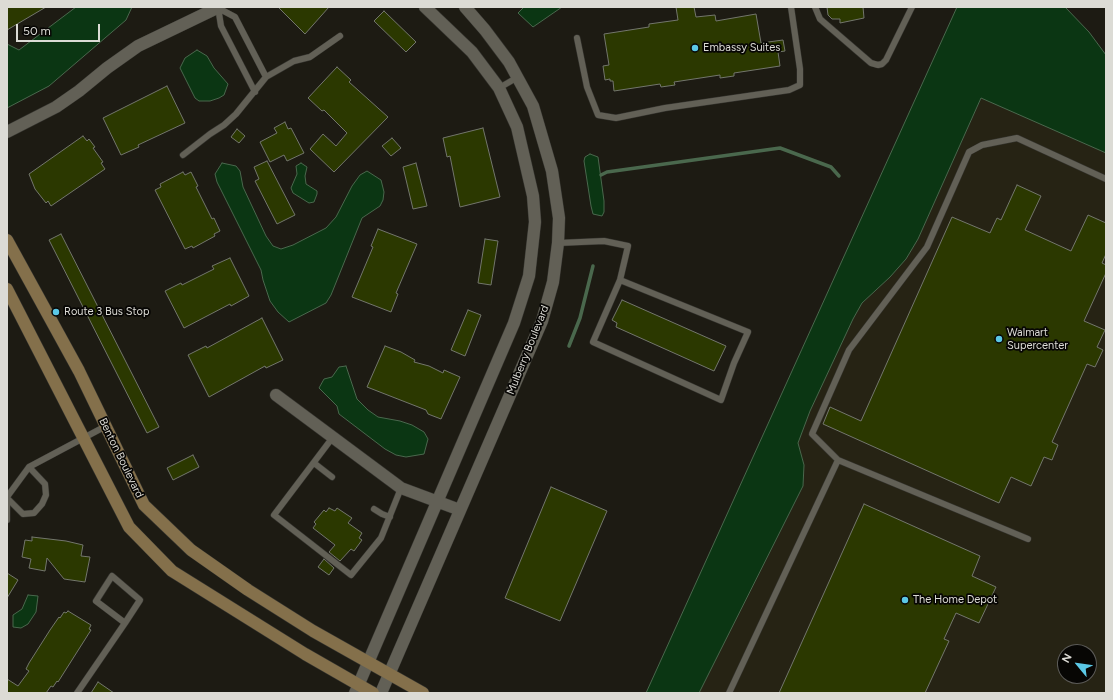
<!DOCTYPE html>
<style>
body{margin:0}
#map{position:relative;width:1113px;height:700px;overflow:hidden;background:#1d1b13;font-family:Figtree,sans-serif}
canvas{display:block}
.frame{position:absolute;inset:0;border:8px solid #dcdbd5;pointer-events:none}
.north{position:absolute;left:1057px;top:644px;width:40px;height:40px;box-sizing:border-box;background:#070604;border:1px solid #5c5b58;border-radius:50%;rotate:299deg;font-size:11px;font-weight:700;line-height:16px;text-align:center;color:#dcdbd5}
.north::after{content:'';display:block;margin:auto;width:14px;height:18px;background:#5bc8e6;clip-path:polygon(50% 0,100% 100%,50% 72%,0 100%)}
.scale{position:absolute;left:16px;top:24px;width:84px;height:18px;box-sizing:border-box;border:2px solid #dcdbd5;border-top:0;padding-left:5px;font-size:12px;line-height:14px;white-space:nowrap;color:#dcdbd5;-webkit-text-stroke:3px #070604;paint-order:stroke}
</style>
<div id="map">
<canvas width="1113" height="700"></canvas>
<div class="frame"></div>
<div class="north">N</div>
<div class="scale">50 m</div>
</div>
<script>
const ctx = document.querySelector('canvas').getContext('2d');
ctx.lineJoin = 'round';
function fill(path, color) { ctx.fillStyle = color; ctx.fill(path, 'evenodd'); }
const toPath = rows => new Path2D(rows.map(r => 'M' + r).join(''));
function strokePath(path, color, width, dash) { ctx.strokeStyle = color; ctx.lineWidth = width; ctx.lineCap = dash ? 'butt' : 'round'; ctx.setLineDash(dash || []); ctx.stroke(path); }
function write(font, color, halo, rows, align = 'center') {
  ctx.font = font + ' Figtree,sans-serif'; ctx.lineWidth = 3.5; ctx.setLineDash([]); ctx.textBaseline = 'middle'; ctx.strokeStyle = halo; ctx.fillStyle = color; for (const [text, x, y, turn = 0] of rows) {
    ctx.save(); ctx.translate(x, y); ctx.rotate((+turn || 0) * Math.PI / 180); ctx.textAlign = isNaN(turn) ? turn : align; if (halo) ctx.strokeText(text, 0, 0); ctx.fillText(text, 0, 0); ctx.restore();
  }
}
fill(toPath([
 [982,97,1106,153,1106,693,699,693,803,487,804,465,798,443,810,411,853,319,862,303,890,277,906,259,918,239],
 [1065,652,1089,652,1089,676,1065,676]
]), '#262314');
const water = toPath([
 [76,7,132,7,126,20,49,86,7,108,7,44,19,50,76,7],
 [524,7,562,7,533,27,518,13,524,7],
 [957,7,1065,7,1089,32,1106,55,1106,153,981,98,918,239,906,259,890,277,862,303,853,319,810,411,798,443,804,465,803,486,699,693,646,693,957,7],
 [197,50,207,56,214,68,228,84,224,95,219,98,210,101,199,101,195,98,180,68,185,58,197,50],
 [590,154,598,157,604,201,604,212,602,216,593,214,591,206,584,161,585,157,590,154],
 [222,163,236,166,240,171,243,187,266,236,273,246,281,249,293,245,326,228,336,217,352,186,360,175,367,171,381,180,384,192,383,200,380,206,362,218,331,295,326,303,289,322,278,312,270,301,263,280,261,270,217,182,215,174,222,163],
 [301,163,307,167,305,176,306,184,317,191,317,194,314,202,309,203,293,193,291,188,297,174,296,166,301,163],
 [346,366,357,399,368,410,378,417,400,421,412,425,424,432,428,439,424,454,406,457,396,455,385,449,339,414,337,406,319,388,324,379,332,377,339,367,346,366],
 [28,595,38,596,36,612,28,624,21,628,13,627,13,615,22,609,28,595]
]);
fill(water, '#0b3613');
strokePath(water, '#4a684d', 1);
strokePath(toPath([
 [601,175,607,172,780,148,831,167,839,176],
 [569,346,580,318,593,266]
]), '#4a684d', 3.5);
const building = toPath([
 [7,7,46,7,7,30,7,7],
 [278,7,329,7,305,34,278,7],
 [676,7,694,7,696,17,715,15,716,21,756,14,761,43,783,40,785,51,778,52,780,66,734,73,734,76,720,78,720,75,674,82,675,85,661,87,660,84,614,91,613,81,610,81,610,79,605,80,603,66,609,65,604,34,649,27,649,24,678,20,676,7],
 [827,7,863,7,864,18,840,23,840,19,832,19,828,15,827,7],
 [384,11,416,42,406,52,374,21,384,11],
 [337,67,351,80,349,82,388,117,334,172,310,149,323,134,336,146,347,133,324,110,322,111,308,98,337,67],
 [167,86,185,123,138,145,139,147,121,155,103,118,167,86],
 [285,122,288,129,291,128,304,153,287,161,284,155,270,162,260,142,277,133,274,128,285,122],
 [483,128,500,197,460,207,450,156,447,157,443,138,483,128],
 [237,129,245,136,239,143,231,137,237,129],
 [83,136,87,141,89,139,95,147,93,148,103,162,101,163,105,169,51,206,48,201,46,203,35,189,29,174,83,136],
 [392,138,401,148,391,156,382,146,392,138],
 [267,161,295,215,277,224,255,181,259,179,254,167,267,161],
 [416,163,427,206,413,209,403,167,416,163],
 [183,172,185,175,191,172,198,186,196,187,212,219,214,218,220,231,214,234,215,236,193,248,192,246,185,249,155,190,161,187,160,184,183,172],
 [1017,185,1041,196,1025,230,1071,251,1088,215,1106,223,1106,254,1102,263,1106,265,1106,273,1084,321,1105,330,1097,347,1103,350,1095,367,1087,364,1052,442,1058,445,1052,460,1044,457,1031,486,1011,477,999,503,823,424,830,407,861,421,952,217,990,233,997,218,1001,220,1017,185],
 [378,229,417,244,396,293,398,294,391,312,352,297,373,247,371,246,378,229],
 [61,234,159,427,147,433,49,240,61,234],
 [485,239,498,241,491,285,478,283,485,239],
 [230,258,249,296,231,306,230,304,184,328,165,291,181,283,182,285,214,269,212,266,230,258],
 [622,300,726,346,714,371,616,327,617,323,612,320,622,300],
 [468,310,481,315,465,356,451,350,468,310],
 [262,318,283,360,266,368,265,366,209,397,188,355,206,346,207,348,262,318],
 [385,346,401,352,415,360,414,362,429,366,443,373,444,370,460,377,441,419,428,414,426,410,367,387,385,346],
 [193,455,199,467,173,480,167,468,193,455],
 [551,487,607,511,560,621,505,598,551,487],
 [864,504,980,556,972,576,996,587,979,623,956,613,944,639,949,641,925,693,779,693,864,504],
 [329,508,335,511,337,508,352,518,348,523,362,533,359,538,362,540,354,551,351,549,340,561,329,552,335,545,313,528,316,524,314,522,324,510,326,512,329,508],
 [32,537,66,541,83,545,81,556,90,557,85,582,64,579,47,558,45,571,29,568,31,559,22,557,25,540,32,541,32,537],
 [324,559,334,568,329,575,318,567,324,559],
 [7,573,18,580,7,598,7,573],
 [68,611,91,625,89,629,91,630,58,682,57,681,53,687,51,686,46,693,7,693,7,679,18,686,29,671,26,669,29,663,50,630,59,617,60,618,64,612,66,613,68,611],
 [98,682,114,693,91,693,98,682]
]);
fill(building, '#2b3800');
strokePath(building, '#73766c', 1);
const lane = toPath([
 [218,7,221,26,255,92],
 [815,7,820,19,871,63,878,65,882,64,886,60,912,7],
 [218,8,235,17,266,77],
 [577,38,587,87,598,115,616,118,665,108,789,90,800,85,800,69,791,7],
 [499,88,518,77],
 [183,155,210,134,224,125,236,114,266,77,294,61,310,57,340,36],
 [558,243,604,241,628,246,620,280,593,342,721,400,734,363,748,332,620,280],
 [333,437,274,515,351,575,381,538,401,488],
 [838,460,812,434,849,350,927,247,969,152,982,145,1017,138,1106,179],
 [314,463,332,477],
 [7,497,29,467,106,426],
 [7,498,23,514,34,513,42,504,46,495,45,484,29,467],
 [7,505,7,520],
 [374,509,382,514,390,517],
 [77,693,125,623,140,600,112,576,96,601,125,623],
 [729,693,838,460,1028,539]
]);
const street = toPath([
 [7,132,56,107,79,91,107,68,138,46,219,7],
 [276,395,401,488,460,510],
 [355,693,514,323,529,276,535,222,533,196,517,127,499,88,472,52,425,7],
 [381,693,542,321,553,282,558,243,559,218,552,171,533,106,509,62,485,30,465,7]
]);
const secondary = toPath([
 [7,240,79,371,144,505,191,550,248,590,313,631,423,693],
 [7,289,129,527,172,571,305,654,373,693]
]);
strokePath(lane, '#363530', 7);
strokePath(street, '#363530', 13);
strokePath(secondary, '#363530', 13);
strokePath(lane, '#626056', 6);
strokePath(street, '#626056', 12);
strokePath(secondary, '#84704b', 12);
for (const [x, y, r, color] of [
 [695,48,4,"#5bc8e6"],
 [56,312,4,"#5bc8e6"],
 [999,339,4,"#5bc8e6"],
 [905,600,4,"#5bc8e6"]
]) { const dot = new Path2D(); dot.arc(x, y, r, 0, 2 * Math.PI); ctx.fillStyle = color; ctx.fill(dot); strokePath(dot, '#070604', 1.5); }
write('11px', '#dcdbd5', '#070604', [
 ["Embassy Suites",703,48],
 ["Route 3 Bus Stop",64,312],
 ["Walmart",1007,333],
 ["Supercenter",1007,346],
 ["The Home Depot",913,600]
], 'left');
write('11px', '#dcdbd5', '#070604', [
 ["Mulberry Boulevard",528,350,-68],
 ["Benton Boulevard",121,458,64]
]);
</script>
